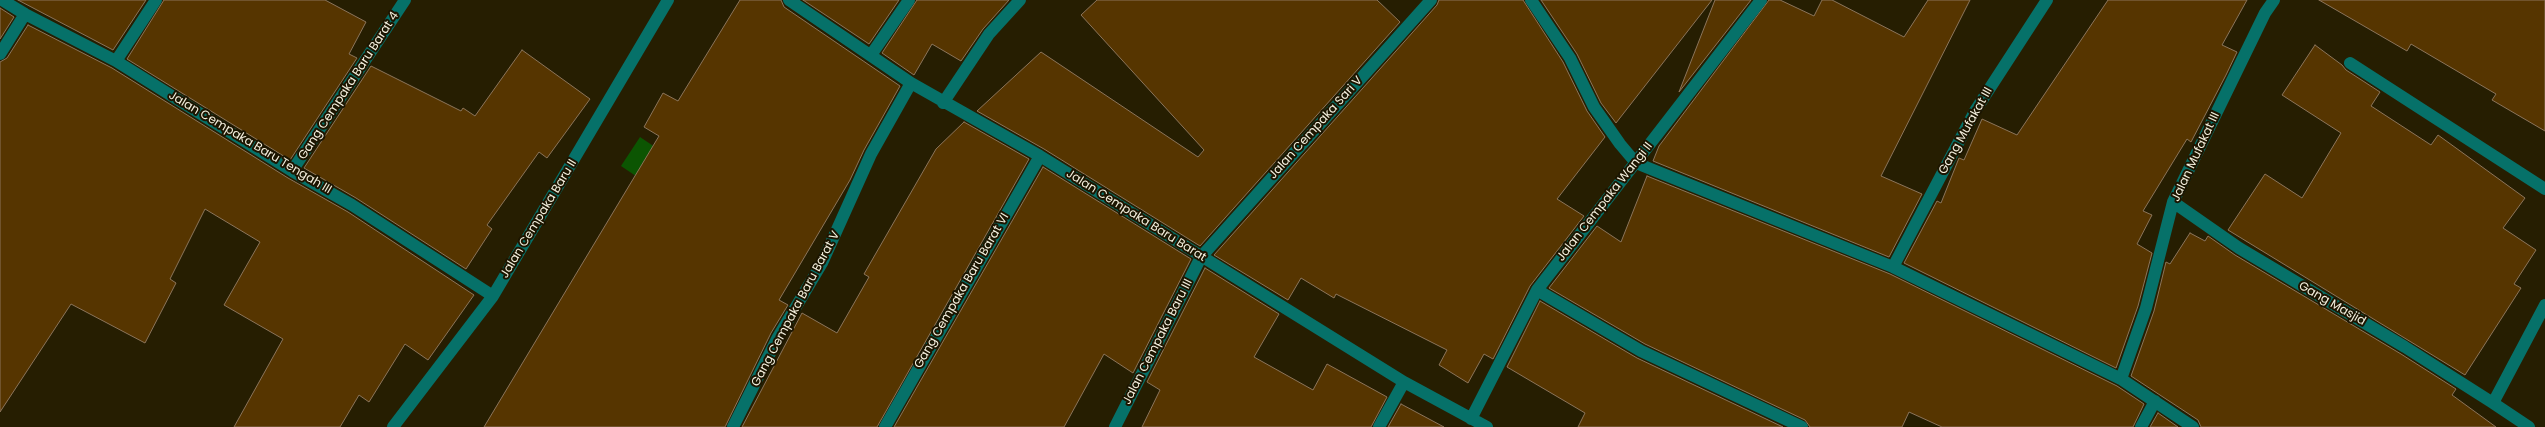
<!DOCTYPE html>
<style>
body{margin:0}
canvas{display:block;background:#261e01}
</style>
<canvas width="2545" height="427"></canvas>
<script>
const ctx = document.querySelector('canvas').getContext('2d');
ctx.lineJoin = 'round';
function fill(path, color) { ctx.fillStyle = color; ctx.fill(path, 'evenodd'); }
const toPath = rows => new Path2D(rows.map(r => 'M' + r).join(''));
function strokePath(path, color, width, dash) { ctx.strokeStyle = color; ctx.lineWidth = width; ctx.lineCap = dash ? 'butt' : 'round'; ctx.setLineDash(dash || []); ctx.stroke(path); }
function write(font, color, halo, rows, align = 'center') {
  ctx.font = font + ' Poppins,sans-serif'; ctx.lineWidth = 4; ctx.setLineDash([]); ctx.textBaseline = 'middle'; ctx.strokeStyle = halo; ctx.fillStyle = color; for (const [text, x, y, turn = 0] of rows) {
    ctx.save(); ctx.translate(x, y); ctx.rotate((+turn || 0) * Math.PI / 180); ctx.textAlign = isNaN(turn) ? turn : align; if (halo) ctx.strokeText(text, 0, 0); ctx.fillText(text, 0, 0); ctx.restore();
  }
}
fill(toPath([
 [640,137,701,178,682,207,621,166]
]), '#0c5502');
const building = toPath([
 [18,0,146,0,113,50,18,0],
 [164,0,325,0,366,22,349,54,357,58,290,160,127,59,164,0],
 [740,0,781,0,784,7,900,86,864,150,850,180,779,300,788,305,771,333,725,427,484,427,659,136,644,127,663,93,678,101,740,0],
 [803,0,899,0,869,44,803,0],
 [917,0,1009,0,983,29,961,61,932,44,914,75,882,53,917,0],
 [1097,0,1377,0,1400,22,1200,246,1044,149,977,111,1041,52,1198,157,1204,150,1081,15,1097,0],
 [1439,0,1523,0,1563,62,1587,111,1605,137,1557,199,1584,216,1530,286,1493,359,1484,354,1468,383,1439,365,1447,350,1336,294,1334,298,1301,278,1288,300,1214,255,1437,5,1439,0],
 [1541,0,1712,0,1616,123,1601,103,1577,54,1541,0],
 [1715,0,1751,0,1679,92,1715,0],
 [1769,0,1780,0,1814,16,1822,0,1832,0,1904,37,1928,0,1970,0,1881,176,1922,194,1889,257,1653,161,1659,146,1769,0],
 [2108,0,2247,0,2222,45,2237,52,2226,75,2191,142,2187,139,2143,211,2152,215,2137,244,2152,253,2138,306,2116,368,1904,263,1937,201,1941,203,1959,158,1964,160,1982,119,2017,135,2108,0],
 [2319,0,2545,0,2545,131,2492,100,2496,94,2411,44,2407,51,2319,0],
 [0,8,14,17,0,39,0,8],
 [28,25,112,68,288,178,348,212,474,295,428,360,405,344,369,402,359,395,340,427,234,427,283,339,224,305,260,242,205,209,170,279,176,283,145,343,71,304,0,412,0,62,7,58,28,25],
 [2315,45,2342,65,2346,70,2380,92,2371,106,2431,145,2438,135,2525,198,2503,228,2536,250,2514,284,2521,288,2465,375,2228,230,2265,174,2302,198,2341,133,2282,95,2315,45],
 [522,50,590,99,547,158,539,152,487,225,492,229,466,269,356,198,304,168,371,66,461,111,463,108,475,116,522,50],
 [964,122,1029,159,877,427,742,427,802,313,837,333,869,277,864,274,936,149,964,122],
 [1043,167,1191,259,1133,373,1104,354,1064,427,894,427,1043,167],
 [1647,176,1890,274,2117,386,2144,404,2133,427,1942,427,1909,412,1902,427,1810,427,1805,420,1645,344,1549,288,1597,226,1621,242,1647,176],
 [2190,233,2205,241,2208,236,2235,255,2401,354,2456,389,2452,395,2496,427,2201,427,2198,420,2131,376,2154,311,2166,262,2170,264,2190,233],
 [1205,268,1279,314,1254,357,1313,390,1327,364,1387,397,1371,427,1142,427,1160,390,1147,382,1205,268],
 [1540,301,1637,358,1783,427,1578,427,1585,413,1507,367,1540,301],
 [1401,404,1444,427,1388,427,1401,404],
 [2158,413,2178,427,2150,427,2158,413]
]);
fill(building, '#563500');
strokePath(building, '#8b745a', 1);
strokePath(toPath([
 [2,0,25,14,116,61,292,171,352,205,493,296],
 [789,0,911,83,1040,156,1404,382,1487,427],
 [1531,0,1570,58,1594,107,1620,144,1636,163,1893,267,2121,379,2193,427],
 [0,54,25,14],
 [871,55,909,0],
 [116,61,156,0],
 [2350,63,2545,189],
 [943,103,989,34,1020,0],
 [292,171,405,0],
 [2173,202,2239,248,2405,347,2493,403],
 [1893,267,1975,111,2047,0],
 [1537,290,1641,351,1802,427],
 [2121,379,2146,308,2173,202,2265,13,2274,0],
 [1471,419,1537,290,1761,0],
 [393,427,493,296,668,0],
 [733,427,778,337,822,263,871,154,911,83],
 [885,427,1040,156],
 [1115,427,1201,257,1431,0],
 [1379,427,1404,382],
 [2141,427,2155,401],
 [2529,427,2493,403,2545,305]
]), '#067169', 12);
write('12px', '#f5f1df', '#1c1500', [
 ["Gang Cempaka Baru Barat 4",349,86,-57],
 ["Jalan Cempaka Sari V",1316,128,-48],
 ["Gang Mufakat III",1966,131,-61],
 ["Jalan Cempaka Baru Tengah III",250,143,31],
 ["Jalan Mufakat III",2196,157,-65],
 ["Jalan Cempaka Wangi II",1605,202,-52],
 ["Jalan Cempaka Baru Barat",1136,216,32],
 ["Jalan Cempaka Baru II",539,219,-59],
 ["Gang Cempaka Baru Barat VI",962,291,-60],
 ["Gang Masjid",2332,304,30],
 ["Gang Cempaka Baru Barat V",796,309,-62],
 ["Jalan Cempaka Baru III",1158,342,-63]
]);
</script>
